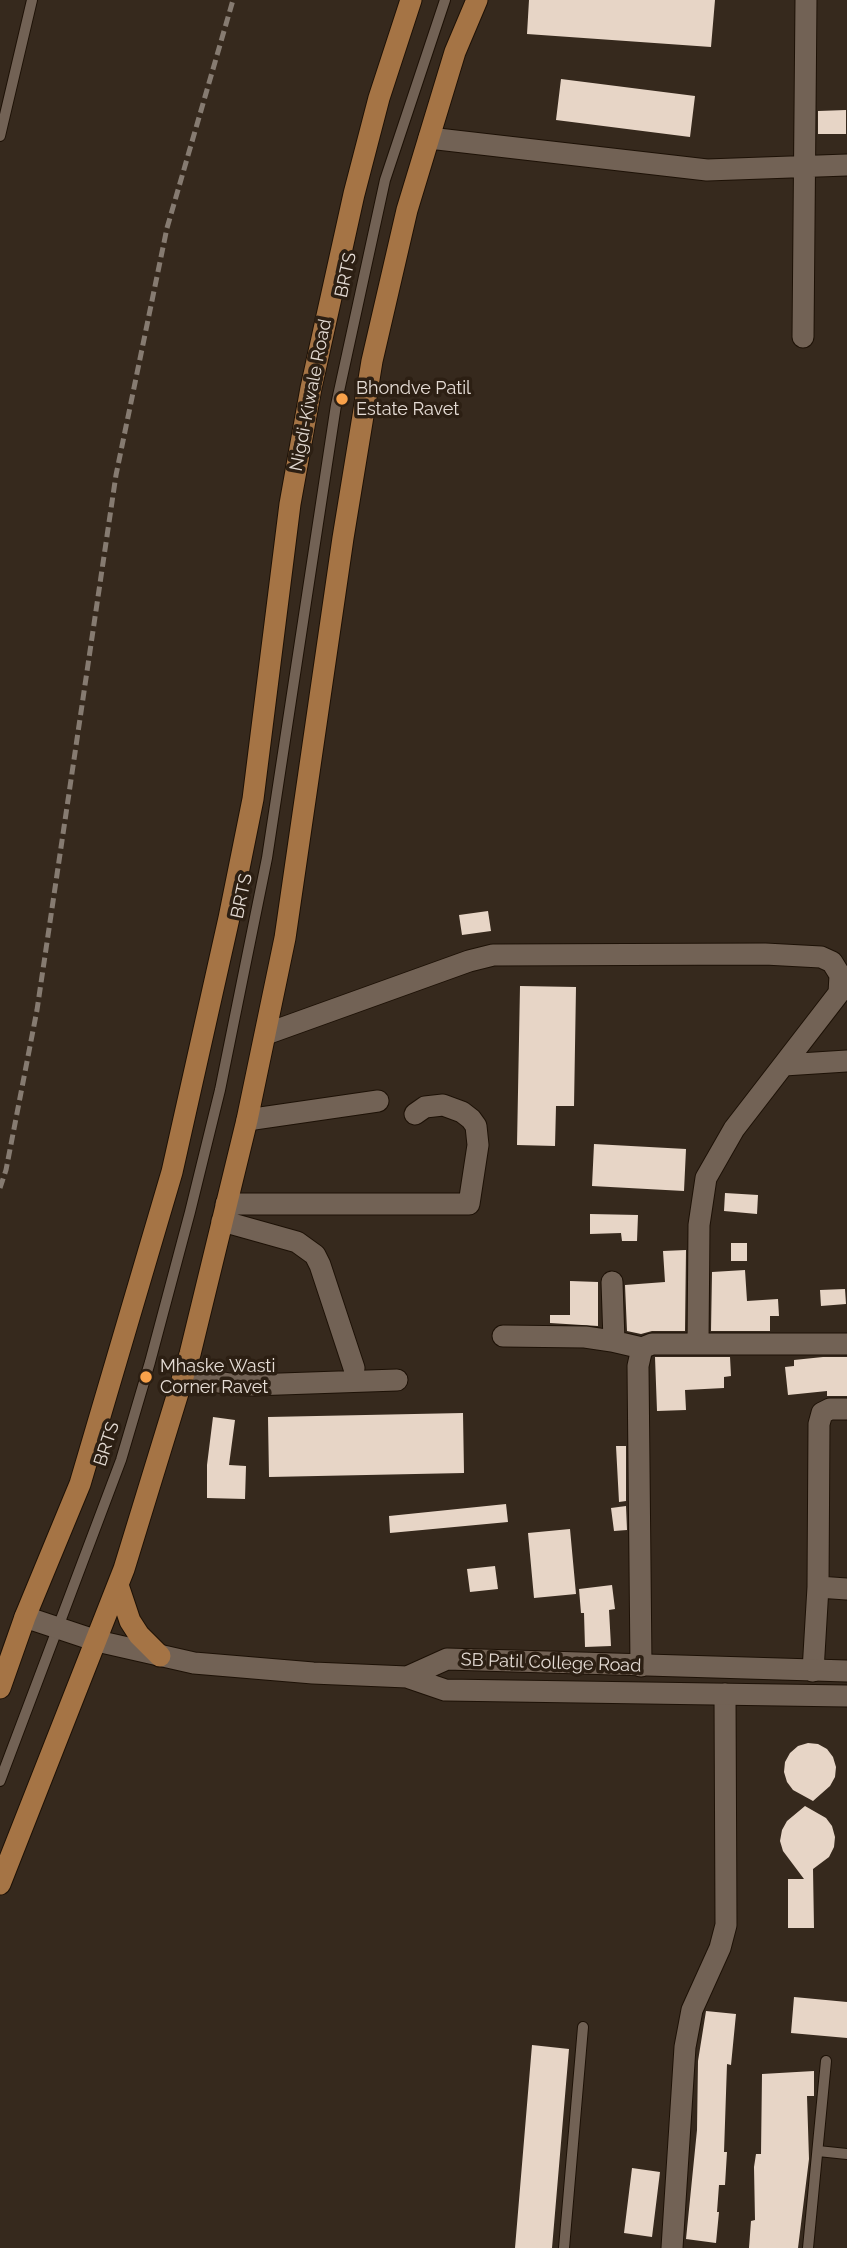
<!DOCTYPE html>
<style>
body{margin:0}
canvas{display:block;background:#36291d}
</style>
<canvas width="847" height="2248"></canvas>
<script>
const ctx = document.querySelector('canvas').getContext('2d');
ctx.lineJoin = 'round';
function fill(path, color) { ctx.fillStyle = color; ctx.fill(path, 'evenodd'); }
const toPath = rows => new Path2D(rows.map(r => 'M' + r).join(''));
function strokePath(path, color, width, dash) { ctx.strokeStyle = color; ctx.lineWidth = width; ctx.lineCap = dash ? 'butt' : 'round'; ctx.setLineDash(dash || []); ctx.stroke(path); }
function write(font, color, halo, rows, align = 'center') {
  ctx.font = font + ' Raleway,sans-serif'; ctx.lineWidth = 7; ctx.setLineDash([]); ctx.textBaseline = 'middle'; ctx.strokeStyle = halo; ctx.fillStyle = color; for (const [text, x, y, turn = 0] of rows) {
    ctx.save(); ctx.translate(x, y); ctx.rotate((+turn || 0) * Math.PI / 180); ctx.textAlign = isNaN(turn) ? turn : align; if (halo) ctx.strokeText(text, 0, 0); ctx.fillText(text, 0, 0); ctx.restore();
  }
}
fill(toPath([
 [529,0,715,0,711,47,527,34],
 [561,79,695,96,690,137,556,120],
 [846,110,846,134,818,134,818,111],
 [488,911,491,931,462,935,459,915],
 [520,986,576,987,574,1106,556,1106,555,1146,517,1145],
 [594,1144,686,1149,684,1191,592,1186],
 [725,1193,758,1195,757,1214,724,1211],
 [590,1214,638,1215,637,1241,622,1241,621,1233,590,1234],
 [731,1243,747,1243,747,1261,731,1261],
 [686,1250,685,1331,652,1331,641,1334,627,1331,625,1285,665,1282,663,1251],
 [745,1270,747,1301,778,1299,779,1316,770,1316,770,1331,711,1331,712,1272],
 [570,1281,598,1282,598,1326,550,1323,550,1315,570,1315],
 [845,1289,846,1304,821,1306,820,1290],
 [655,1357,730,1357,731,1376,724,1377,724,1388,685,1390,686,1410,657,1411],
 [823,1357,847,1357,847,1396,827,1396,827,1391,788,1395,785,1367,794,1366,794,1360],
 [463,1413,464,1473,269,1477,268,1417],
 [213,1417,235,1420,229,1465,246,1466,245,1499,207,1498,207,1465],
 [616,1446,626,1446,626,1501,619,1502],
 [506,1504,508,1522,390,1533,389,1516],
 [626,1506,627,1530,614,1531,611,1508],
 [570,1529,576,1594,534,1598,528,1533],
 [495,1566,498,1589,470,1592,467,1569],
 [612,1585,615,1609,609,1610,611,1646,585,1647,584,1613,581,1613,579,1589],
 [808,1743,818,1744,827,1749,833,1757,836,1767,835,1777,830,1786,813,1801,793,1790,787,1782,784,1772,785,1762,790,1753,798,1746],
 [805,1806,826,1818,832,1826,835,1837,834,1847,829,1857,813,1869,814,1928,788,1928,788,1879,804,1879,783,1851,780,1841,782,1830,787,1821],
 [794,1997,847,2002,847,2038,791,2033],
 [706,2011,736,2014,731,2065,727,2064,724,2152,727,2152,725,2185,719,2185,717,2212,719,2212,716,2243,686,2239,697,2130,698,2061],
 [532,2045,569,2049,552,2248,515,2248],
 [814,2071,814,2096,807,2096,809,2159,798,2248,749,2248,751,2221,755,2220,754,2167,756,2154,761,2154,762,2074],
 [632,2168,660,2172,652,2237,624,2233]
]), '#e7d5c6');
const lane = toPath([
 [0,136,32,0],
 [0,1781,121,1460,150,1362,190,1212,220,1090,267,858,336,405,385,180,445,0],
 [818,2151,847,2154],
 [564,2248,583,2027],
 [808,2248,826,2061]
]);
const street = toPath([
 [429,138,707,170,847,165],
 [803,337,806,0],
 [266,1034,469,961,493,955,765,954,821,957,832,962,840,975,839,993,734,1129,706,1178,699,1225,698,1344],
 [784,1065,847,1061],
 [247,1120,378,1101],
 [226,1204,469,1204,478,1145,476,1126,471,1119,462,1112,443,1105,425,1107,415,1114],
 [222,1221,297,1242,315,1255,320,1265,354,1368],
 [612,1282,614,1341],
 [503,1336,585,1337,612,1341,642,1348],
 [183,1376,230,1384,252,1385,397,1380],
 [818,1587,847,1589],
 [641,1666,638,1366,642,1348,652,1344,847,1344],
 [813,1671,818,1587,819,1424,822,1413,830,1409,847,1409],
 [672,2248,685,2047,692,2010,720,1948,726,1925,725,1694]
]);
const secondary = toPath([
 [25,1617,97,1641,194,1663,313,1673,407,1677,445,1690,847,1696],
 [407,1677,447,1659,847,1671]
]);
const primary = toPath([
 [118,1585,130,1621,139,1635,160,1656],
 [0,1688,25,1617,80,1484,172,1172,229,918,253,799,290,504,311,388,354,194,379,98,411,0],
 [0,1884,124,1569,190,1354,247,1120,285,938,343,538,372,361,407,210,455,52,477,0]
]);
strokePath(lane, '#1d1106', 12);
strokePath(street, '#1d1106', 23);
strokePath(secondary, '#1d1106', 23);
strokePath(primary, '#1d1106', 23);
strokePath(lane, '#726255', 10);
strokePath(street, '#726255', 21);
strokePath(secondary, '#726255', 21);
strokePath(primary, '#a57445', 21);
strokePath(toPath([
 [0,1188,6,1170,37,1010,116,475,167,228,233,0]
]), '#867b71', 5, [10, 5]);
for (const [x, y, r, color] of [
 [342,399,7,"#f8a14a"],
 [146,1377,7,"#f8a14a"]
]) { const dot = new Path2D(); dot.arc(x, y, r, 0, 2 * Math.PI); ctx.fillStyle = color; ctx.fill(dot); strokePath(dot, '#2c1f13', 2.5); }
write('18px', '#e5dcd5', '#2c1f13', [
 ["BRTS",346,275,-78],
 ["Nigdi-Kiwale Road",311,395,-79],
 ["BRTS",242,896,-78],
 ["BRTS",107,1444,-72],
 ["SB Patil College Road",551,1663,2]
]);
write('18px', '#e5dcd5', '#2c1f13', [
 ["Bhondve Patil",356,389],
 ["Estate Ravet",356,410],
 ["Mhaske Wasti",160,1367],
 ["Corner Ravet",160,1388]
], 'left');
</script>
